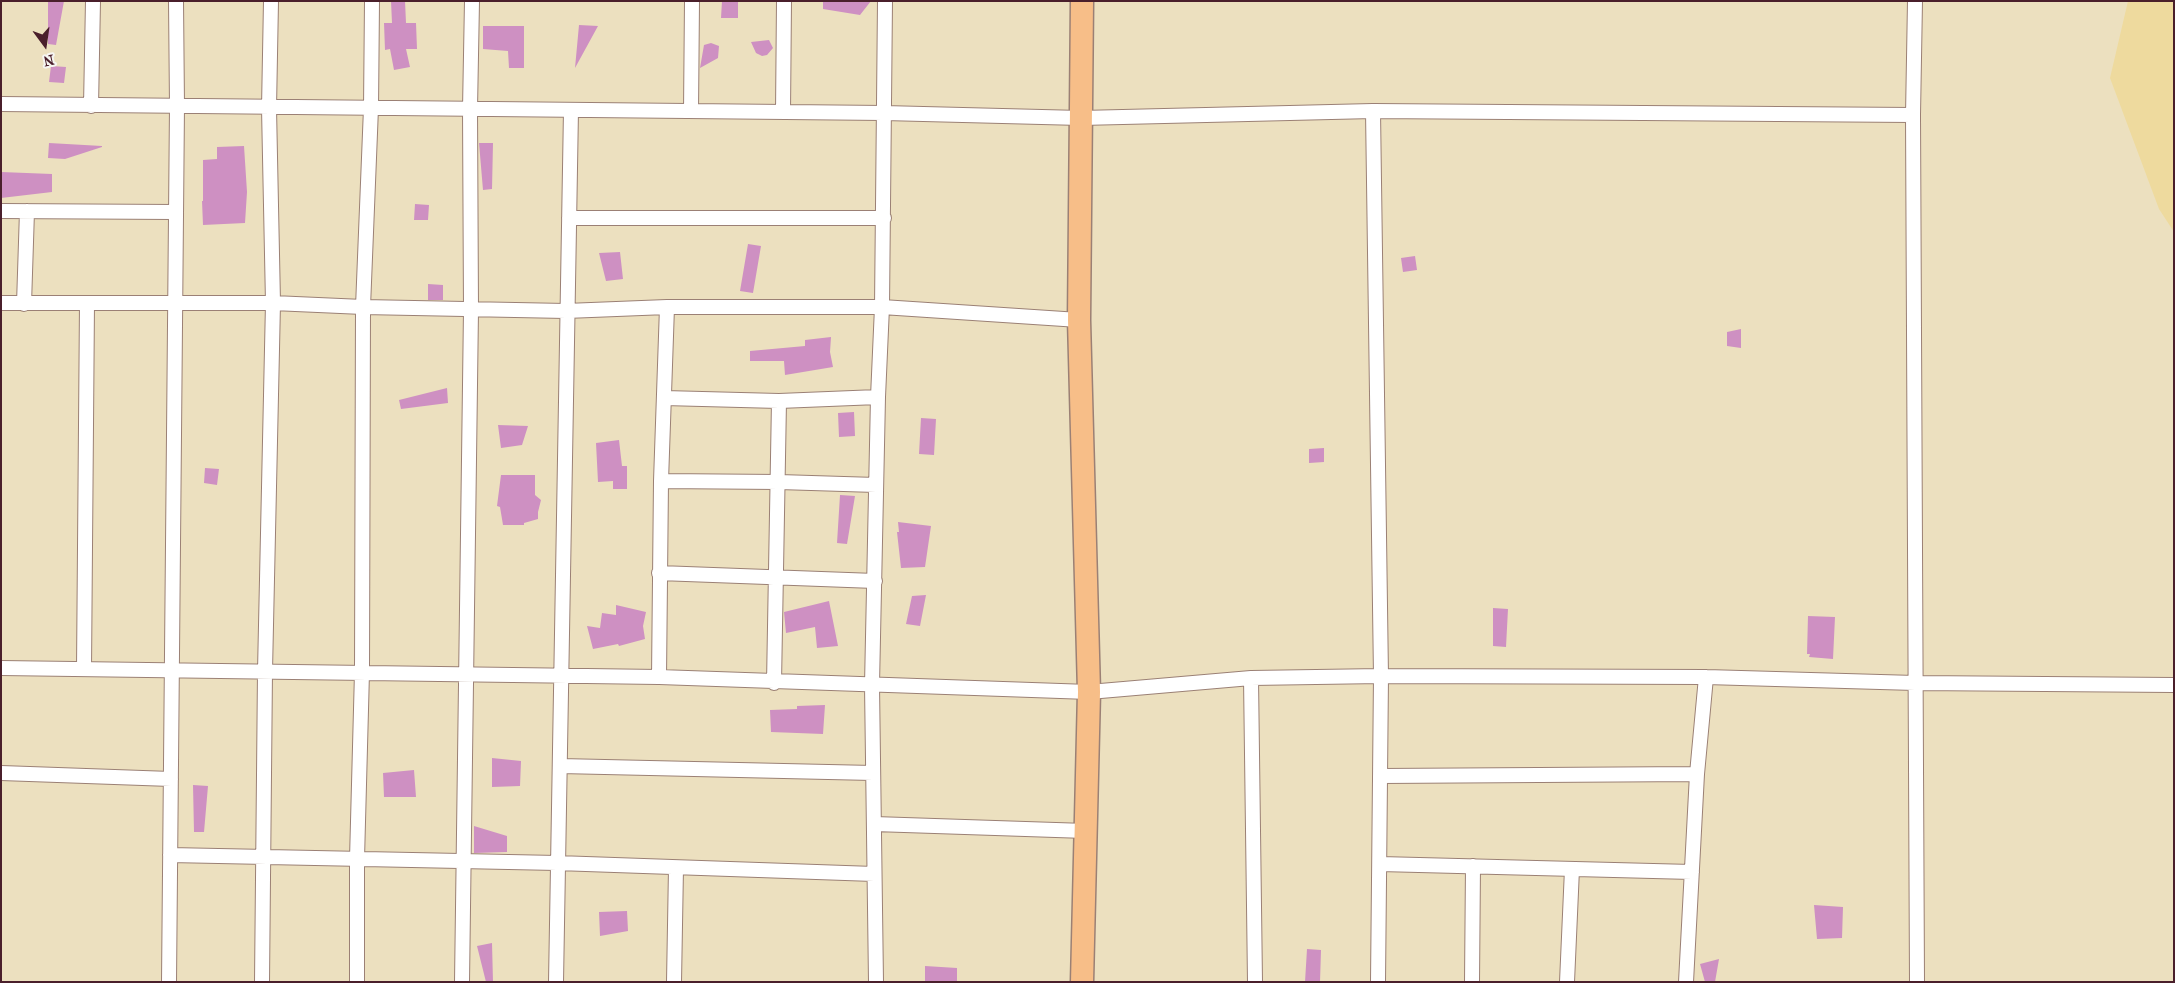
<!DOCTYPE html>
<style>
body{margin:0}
#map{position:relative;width:2175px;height:983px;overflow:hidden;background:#ece0bf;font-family:"IM FELL French Canon",serif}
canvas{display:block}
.frame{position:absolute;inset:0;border:2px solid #4a1f2b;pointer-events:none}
.north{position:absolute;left:20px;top:20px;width:50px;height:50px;-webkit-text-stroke:4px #f6f6f2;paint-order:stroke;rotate:166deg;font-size:14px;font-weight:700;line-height:20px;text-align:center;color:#4a1f2b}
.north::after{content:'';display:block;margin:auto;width:18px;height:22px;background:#4a1f2b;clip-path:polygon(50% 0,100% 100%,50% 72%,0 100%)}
</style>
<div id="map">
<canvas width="2175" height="983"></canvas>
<div class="frame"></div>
<div class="north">N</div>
</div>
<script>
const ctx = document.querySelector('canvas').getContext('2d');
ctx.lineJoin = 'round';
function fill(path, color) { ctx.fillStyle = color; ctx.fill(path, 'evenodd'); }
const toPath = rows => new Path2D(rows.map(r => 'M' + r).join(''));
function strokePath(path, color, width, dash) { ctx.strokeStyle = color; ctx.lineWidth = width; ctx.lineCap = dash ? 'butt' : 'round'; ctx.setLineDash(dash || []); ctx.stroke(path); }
fill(toPath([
 [2128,1,2174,1,2174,232,2159,209,2110,78]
]), '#eeda9e');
fill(toPath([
 [48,1,64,1,56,45,48,44],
 [391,1,405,1,406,23,416,23,417,49,406,49,410,67,394,70,390,49,385,50,384,23,392,23],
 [722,1,738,1,738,18,721,18],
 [823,1,871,1,860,15,823,9],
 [579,25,598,26,575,68],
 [483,26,524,26,524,68,509,68,508,51,483,49],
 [769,40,773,48,767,55,762,56,756,53,751,42],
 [711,43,719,46,718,58,700,68,704,45],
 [51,66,66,67,64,83,49,82],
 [49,143,102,146,102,147,65,159,48,158],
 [479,143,493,143,492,189,483,190],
 [244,146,247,192,245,223,203,225,202,201,203,201,203,160,217,159,217,147],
 [1,172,52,174,52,192,1,198],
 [415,204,429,205,428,220,414,220],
 [748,244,761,246,753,293,740,291],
 [620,252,623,279,606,281,599,253],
 [1415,256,1417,270,1403,272,1401,258],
 [428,284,443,285,443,300,428,300],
 [1741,329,1741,348,1727,346,1727,332],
 [831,337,830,352,833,367,785,375,784,361,750,361,750,351,805,346,805,340],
 [447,388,448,403,401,409,399,400],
 [854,412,855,436,839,437,838,413],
 [921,418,936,419,934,455,919,454],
 [498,425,528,426,522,445,501,448],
 [619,440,622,466,627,466,627,489,613,489,613,481,598,482,596,443],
 [1324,448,1324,462,1309,463,1309,449],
 [205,468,219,469,217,485,204,483],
 [501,475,535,475,535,495,541,500,538,512,538,519,524,523,524,525,503,525,500,507,497,506],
 [840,495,855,496,847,544,837,543],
 [898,522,931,526,925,567,901,568,897,532,899,532],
 [926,595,920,626,906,624,912,596],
 [829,601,838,646,817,648,815,627,786,633,784,612],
 [616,605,646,612,643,626,645,639,619,646,618,644,593,649,587,626,600,628,602,613,616,615],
 [1493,608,1508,609,1506,647,1493,646],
 [1808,616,1835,617,1833,659,1809,657,1810,654,1807,654],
 [825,705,823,734,771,732,770,710,797,709,797,706],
 [492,758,521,761,520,786,492,787],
 [414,770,416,797,384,797,383,773],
 [193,785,208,786,204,832,194,832],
 [474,826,507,836,507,852,474,853],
 [1814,905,1843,907,1842,938,1817,939],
 [627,911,628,931,600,936,599,912],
 [492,943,493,982,486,982,477,946],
 [1307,949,1321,950,1320,982,1305,982],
 [1719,959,1715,982,1705,982,1700,964],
 [925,966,957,968,957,982,925,982]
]), '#ce90c2');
const minor = toPath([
 [1915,1,1913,115,1917,982],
 [1,104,884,113,1081,118,1373,111,1913,115],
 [91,106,93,1],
 [691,111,692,1],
 [1373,111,1381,676,1378,982],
 [783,112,784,1],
 [1,211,175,212],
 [569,218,884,218],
 [1,303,273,303,363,307,566,311,667,307,882,307,1079,320],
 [24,304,27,211],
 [664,398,779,401,878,397],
 [661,481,779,482,876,485],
 [659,573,875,581],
 [1,668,659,677,1089,692,1251,678,1381,676,1706,677,1915,683,2174,685],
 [84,669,87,303],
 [659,677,661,481,667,307],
 [1251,678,1255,982],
 [774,683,779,401],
 [560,766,873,773],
 [1,773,171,779],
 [1381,776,1697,774],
 [874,824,1086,831],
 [170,855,557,863,874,874],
 [1380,864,1692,872],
 [169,982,177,106,176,1],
 [262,982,265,671,273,303,269,108,271,1],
 [357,982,357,859,362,672,363,307,371,108,372,1],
 [462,982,471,310,470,109,472,1],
 [556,982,571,110],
 [674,982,676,868],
 [876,982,872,685,878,397,882,307,885,1],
 [1472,982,1473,866],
 [1567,982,1572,869],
 [1686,982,1697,774,1706,677]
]);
const primary = toPath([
 [1082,982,1089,692,1079,320,1082,1]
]);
strokePath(minor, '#9b8075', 16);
strokePath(primary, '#9b8075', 25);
strokePath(minor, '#fff', 14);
strokePath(primary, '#f7be88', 22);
</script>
